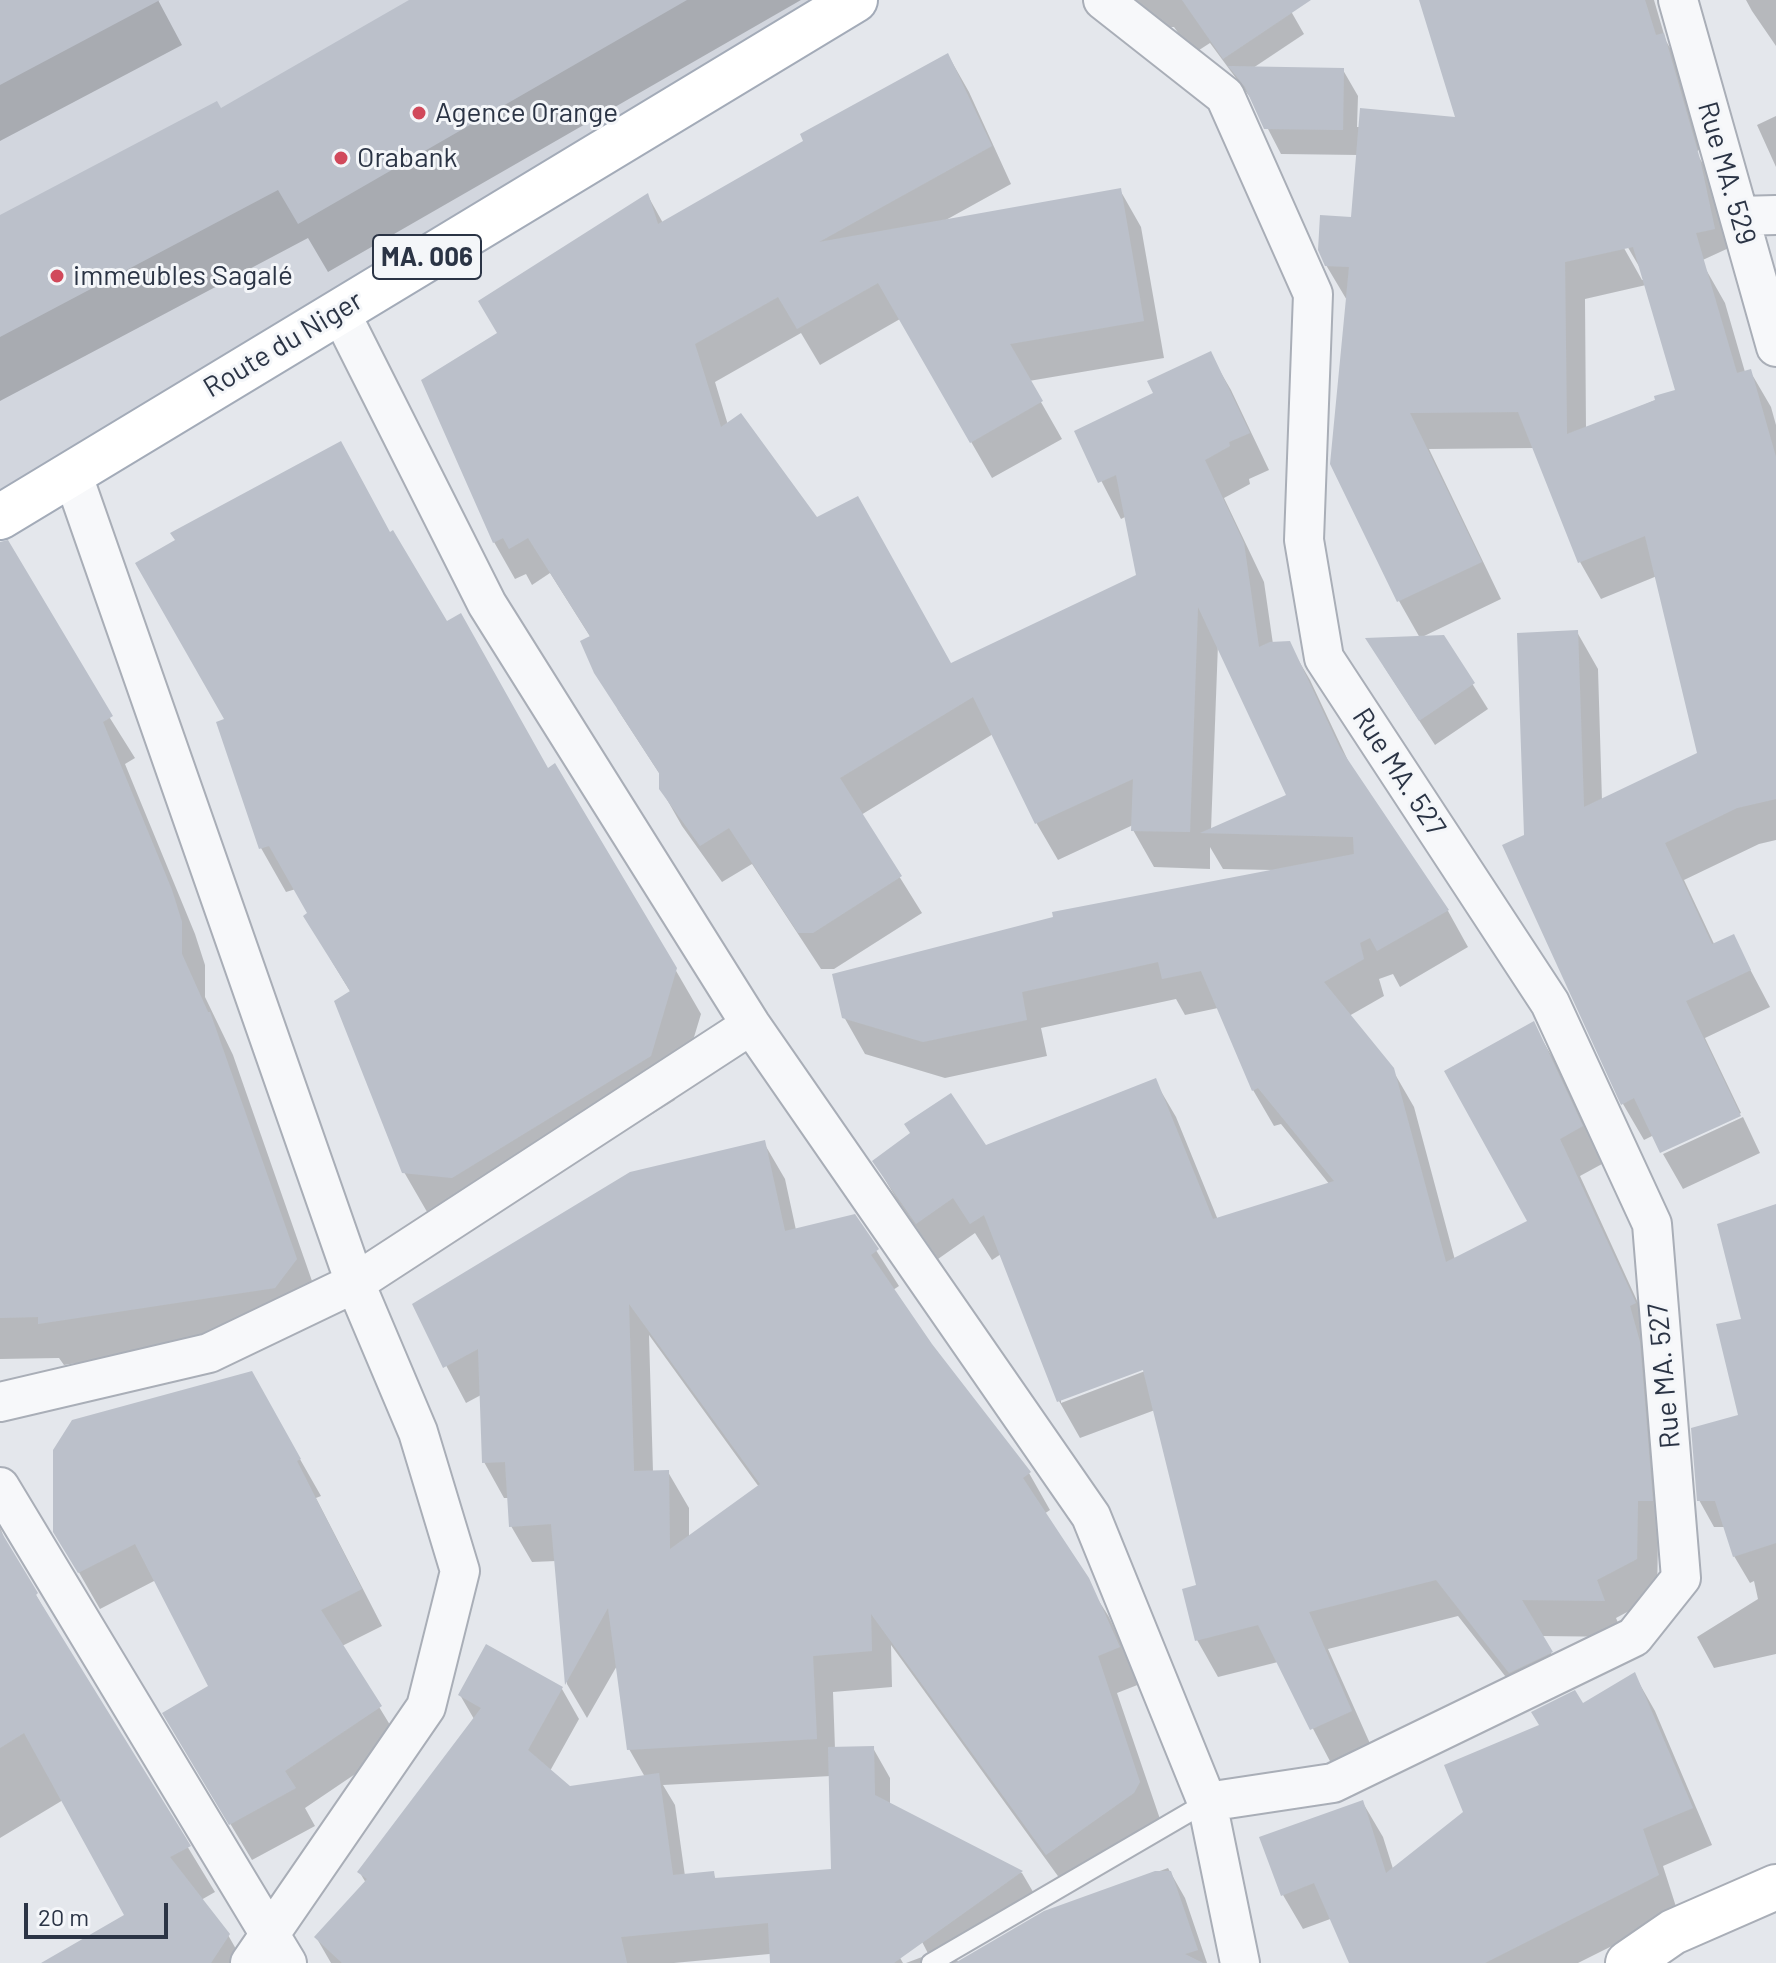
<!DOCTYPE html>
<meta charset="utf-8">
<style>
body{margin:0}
#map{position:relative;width:1776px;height:1963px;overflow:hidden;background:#e4e7ec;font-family:Barlow,sans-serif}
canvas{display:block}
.scale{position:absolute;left:24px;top:1903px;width:144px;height:36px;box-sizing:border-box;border:4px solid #2b3445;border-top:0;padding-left:10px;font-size:24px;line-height:28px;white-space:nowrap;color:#2b3445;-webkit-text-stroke:6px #f4f6f9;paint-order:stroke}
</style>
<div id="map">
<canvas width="1776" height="1963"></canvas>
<div class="scale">20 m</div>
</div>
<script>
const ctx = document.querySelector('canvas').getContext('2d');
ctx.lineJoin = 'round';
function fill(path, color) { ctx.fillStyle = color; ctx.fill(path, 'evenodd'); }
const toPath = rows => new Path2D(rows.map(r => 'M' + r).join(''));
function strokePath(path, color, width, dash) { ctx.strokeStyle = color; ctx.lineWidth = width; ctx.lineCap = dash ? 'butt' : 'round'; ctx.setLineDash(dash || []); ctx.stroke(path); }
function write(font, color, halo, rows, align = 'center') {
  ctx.font = font + ' Barlow,sans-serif'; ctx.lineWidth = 6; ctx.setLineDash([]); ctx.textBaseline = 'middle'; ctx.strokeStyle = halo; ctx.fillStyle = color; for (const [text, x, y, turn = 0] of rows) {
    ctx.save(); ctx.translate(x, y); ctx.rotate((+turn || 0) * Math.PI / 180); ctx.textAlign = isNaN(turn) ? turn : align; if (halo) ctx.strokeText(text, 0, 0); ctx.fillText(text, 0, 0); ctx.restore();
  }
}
fill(toPath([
 [0,0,833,0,0,508]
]), '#d2d6de');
fill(toPath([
 [0,0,158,0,182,45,0,141],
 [413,0,801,0,328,272,308,238,0,401,0,218,221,111],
 [1124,0,1295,0,1292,13,1304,34,1253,68,1343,70,1358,96,1357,127,1361,127,1458,119,1421,0,1654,0,1666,41,1684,72,1705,145,1696,152,1717,188,1731,247,1681,270,1704,266,1725,303,1745,372,1750,371,1771,407,1776,425,1776,840,1759,844,1684,880,1715,946,1733,937,1770,1007,1705,1038,1741,1113,1662,1151,1654,1135,1644,1140,1623,1104,1505,846,1526,836,1577,632,1598,669,1602,801,1700,754,1657,576,1601,599,1580,562,1535,448,1429,449,1501,599,1420,638,1399,601,1332,463,1348,302,1326,265,1353,219,1358,155,1281,154,1255,104,1210,43,1193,54,1174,27,1152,27],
 [1623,239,1647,280,1642,280,1620,241],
 [1646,285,1677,391,1586,429,1585,299],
 [1746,0,1776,0,1776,46,1752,11],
 [948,55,969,92,1011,184,944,221,1120,190,1141,227,1164,358,1029,381,1062,439,992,478,900,319,820,365,801,333,715,382,728,425,950,665,1138,576,1127,516,1121,519,1076,432,1155,394,1210,354,1231,390,1269,470,1249,479,1250,484,1224,498,1264,582,1273,644,1289,644,1310,680,1352,769,1448,911,1468,947,1400,987,1393,974,1379,979,1384,996,1349,1016,1392,1069,1414,1107,1455,1260,1530,1222,1533,1024,1554,1060,1602,1164,1580,1176,1655,1340,1672,1537,1658,1537,1657,1596,1616,1618,1624,1637,1541,1636,1572,1689,1531,1709,1458,1616,1328,1649,1372,1748,1332,1765,1278,1662,1218,1677,1197,1640,1199,1587,1155,1410,1080,1438,1059,1401,1001,1254,992,1260,975,1233,938,1259,896,1198,874,1161,985,1148,1155,1081,1176,1117,1218,1220,1330,1185,1281,1124,1274,1126,1253,1090,1218,1008,1185,1015,1176,999,1041,1028,1047,1056,945,1078,865,1054,844,1017,1272,870,1223,869,1210,847,1210,869,1154,867,1133,830,1133,825,1058,860,1037,824,993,734,861,815,922,913,834,969,821,969,752,864,722,882,682,826,661,789,661,776,618,710,591,638,550,573,532,585,526,574,515,579,494,542,499,334,648,196,663,223,806,142],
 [1218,644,1289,796,1211,830],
 [1151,1364,1153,1368,1061,1403,1061,1398],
 [1776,116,1776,167,1757,125],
 [391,534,446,624,548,770,675,969,701,1014,675,1100,478,1222,430,1217,404,1172,351,993,331,960,296,889,286,892,261,848,218,723,227,720],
 [0,543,135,758,125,764,195,934,205,965,205,997,233,1055,319,1301,299,1329,64,1365,59,1358,0,1359],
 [1443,637,1488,709,1435,745,1383,665],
 [1743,1117,1760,1153,1683,1189,1663,1154],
 [764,1143,785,1179,796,1230,854,1216,899,1286,893,1290,930,1346,1029,1473,1050,1510,1044,1514,1109,1617,1140,1684,1117,1693,1160,1819,1068,1890,891,1645,892,1687,833,1692,835,1749,873,1748,890,1778,890,1806,1022,1873,1039,1902,957,1960,959,1963,933,1963,919,1936,891,1942,903,1963,785,1963,780,1953,674,1963,331,1963,316,1937,366,1883,360,1873,474,1719,460,1695,562,1689,579,1719,550,1771,569,1788,645,1777,629,1749,618,1664,587,1718,567,1684,556,1561,532,1562,511,1526,509,1498,504,1498,484,1462,481,1395,466,1403,414,1305],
 [649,1335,759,1487,689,1538,689,1508,668,1472,653,1472],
 [831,1776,833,1871,716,1879,713,1874,685,1876,675,1805,663,1785],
 [1776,1206,1776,1654,1714,1668,1697,1637,1758,1599,1754,1581,1750,1583,1734,1556,1725,1527,1714,1527,1699,1500,1740,1417,1743,1320],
 [272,1410,321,1496,316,1498,382,1626,342,1646,401,1743,305,1808,315,1826,252,1860,186,1750,211,1686,156,1580,100,1609,77,1569],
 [0,1527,6,1543,62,1640,215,1892,201,1900,228,1935,244,1963,45,1963,127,1916,63,1800,0,1838],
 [1634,1674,1655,1711,1712,1845,1663,1866,1678,1913,1578,1963,1352,1963,1333,1918,1303,1929,1283,1895,1363,1803,1383,1837,1400,1891,1465,1813,1582,1706],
 [1168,1868,1185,1898,1207,1963,959,1963,1045,1913],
 [922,1957,925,1963,906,1963]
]), '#0003');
fill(toPath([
 [0,0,160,0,0,85],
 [409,0,687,0,298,224,278,190,0,337,0,215,217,101,221,108],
 [1182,0,1311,0,1223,59],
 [1419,0,1645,0,1656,35,1664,33,1700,159,1715,229,1696,233,1737,373,1751,369,1776,457,1776,799,1737,808,1665,843,1712,944,1734,934,1751,970,1686,1001,1741,1116,1660,1153,1634,1098,1621,1105,1502,845,1524,835,1517,633,1578,630,1584,807,1697,753,1645,536,1578,563,1518,412,1410,413,1482,562,1397,602,1330,464,1349,267,1325,266,1318,250,1320,215,1351,217,1360,108,1455,117],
 [1633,247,1675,390,1654,396,1655,400,1567,434,1565,262],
 [948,53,992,146,819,242,1121,188,1144,321,1010,344,1043,401,970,443,878,283,797,329,778,297,695,344,721,427,741,413,817,517,858,496,951,663,1136,575,1116,475,1098,483,1074,431,1153,393,1147,381,1211,351,1250,433,1229,442,1230,446,1205,460,1244,543,1259,647,1270,642,1290,641,1340,748,1449,910,1377,951,1370,938,1360,943,1364,959,1324,982,1394,1068,1446,1262,1527,1221,1444,1071,1534,1021,1583,1126,1560,1139,1636,1303,1630,1306,1640,1342,1653,1501,1638,1501,1637,1559,1597,1580,1605,1601,1522,1600,1553,1652,1509,1673,1436,1580,1309,1612,1352,1711,1310,1730,1258,1625,1195,1641,1182,1589,1196,1585,1143,1370,1057,1402,984,1215,970,1224,953,1198,916,1224,872,1161,910,1133,904,1124,951,1093,986,1145,1156,1078,1213,1219,1334,1181,1258,1088,1252,1091,1201,971,1162,979,1158,962,1022,992,1027,1020,923,1042,842,1018,832,974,1053,917,1052,912,1354,854,1353,837,1200,833,1286,795,1198,607,1190,832,1131,831,1133,779,1035,824,973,697,840,778,902,876,813,933,798,933,729,828,700,846,659,789,659,773,594,673,580,641,590,636,528,538,509,549,503,538,493,543,421,380,497,333,478,301,648,193,658,224,803,141,800,134],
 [1228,66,1344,68,1343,130,1264,129,1245,87],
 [341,441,390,532,393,530,447,621,461,613,548,768,555,763,677,968,651,1056,452,1178,402,1173,334,1001,350,991,303,916,307,913,269,846,259,849,216,722,224,719,135,563,175,540,170,533],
 [8,540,113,716,103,722,172,890,182,922,182,954,208,1012,210,1012,297,1259,275,1288,38,1324,38,1317,0,1318,0,542],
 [1444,635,1475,683,1419,721,1365,638],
 [765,1140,785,1231,855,1214,879,1249,871,1255,932,1344,1031,1472,1023,1478,1089,1578,1120,1647,1098,1656,1140,1782,1134,1793,1046,1855,871,1614,872,1651,813,1656,817,1739,627,1750,608,1608,565,1685,551,1524,509,1527,505,1462,482,1463,478,1349,443,1368,412,1304,630,1172],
 [629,1304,760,1484,670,1549,669,1470,634,1471],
 [1776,1204,1776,1543,1733,1557,1715,1501,1697,1501,1691,1428,1738,1415,1716,1324,1741,1319,1717,1224],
 [252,1371,301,1459,297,1461,362,1589,321,1610,382,1706,285,1771,296,1788,229,1825,162,1713,208,1686,135,1544,78,1573,53,1532,53,1450,72,1420],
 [0,1530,38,1593,36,1595,191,1846,170,1857,230,1934,211,1963,41,1963,124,1915,24,1733,0,1748],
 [486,1644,563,1687,528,1750,570,1786,659,1773,673,1875,714,1871,715,1878,831,1869,828,1747,874,1746,875,1795,1023,1871,894,1963,770,1963,768,1923,621,1937,627,1963,342,1963,314,1937,367,1879,357,1872,481,1708,458,1695],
 [1635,1672,1693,1808,1643,1829,1659,1875,1485,1963,1349,1963,1314,1883,1281,1896,1259,1837,1363,1800,1386,1873,1463,1812,1444,1765,1539,1725,1531,1712,1575,1690,1583,1703],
 [1155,1871,1171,1871,1198,1950,1185,1954,1203,1963,955,1963,1044,1911]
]), '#bbc0ca');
const service = toPath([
 [931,1963,1207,1802]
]);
const minor = toPath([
 [1103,0,1225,96,1313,294,1304,540,1324,658,1550,1003,1652,1224,1681,1578,1634,1637,1333,1783,1207,1802],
 [1678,0,1776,347],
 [1739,216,1776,215],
 [339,310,487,604,751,1025,1091,1516,1207,1802,1240,1963],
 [72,473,355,1283,418,1432,460,1571,426,1707,250,1963],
 [0,1402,209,1353,355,1283,751,1025],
 [0,1487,287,1963]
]);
const secondary = toPath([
 [1628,1963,1673,1932,1776,1887]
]);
const primary = toPath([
 [0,517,855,0]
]);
strokePath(service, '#a9aeb7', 22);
strokePath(minor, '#a9aeb7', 42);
strokePath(secondary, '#a9aeb7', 48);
strokePath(primary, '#a3abb8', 48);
strokePath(service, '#f7f8fa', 18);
strokePath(minor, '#f7f8fa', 38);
strokePath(secondary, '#fff', 44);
strokePath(primary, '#fff', 44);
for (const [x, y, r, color] of [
 [419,113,8,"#d1495b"],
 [341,158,8,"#d1495b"],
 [57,276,8,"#d1495b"]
]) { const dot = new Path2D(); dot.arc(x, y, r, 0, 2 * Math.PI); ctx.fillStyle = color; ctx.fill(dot); strokePath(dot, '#f4f6f9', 3); }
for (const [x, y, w] of [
 [427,257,108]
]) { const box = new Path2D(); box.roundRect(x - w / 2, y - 22, w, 44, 6); ctx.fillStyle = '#f4f6f9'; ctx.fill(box); strokePath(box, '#2b3445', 2); }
write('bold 26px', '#2b3445', null, [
 ["MA. 006",427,257]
]);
write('28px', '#2b3445', '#f4f6f9', [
 ["Agence Orange",435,113],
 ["Orabank",357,158],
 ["immeubles Sagalé",73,276]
], 'left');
write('28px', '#2b3445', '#f4f6f9', [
 ["Rue MA. 529",1727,173,74],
 ["Route du Niger",283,344,-31],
 ["Rue MA. 527",1399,772,57],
 ["Rue MA. 527",1664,1376,-95]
]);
</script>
